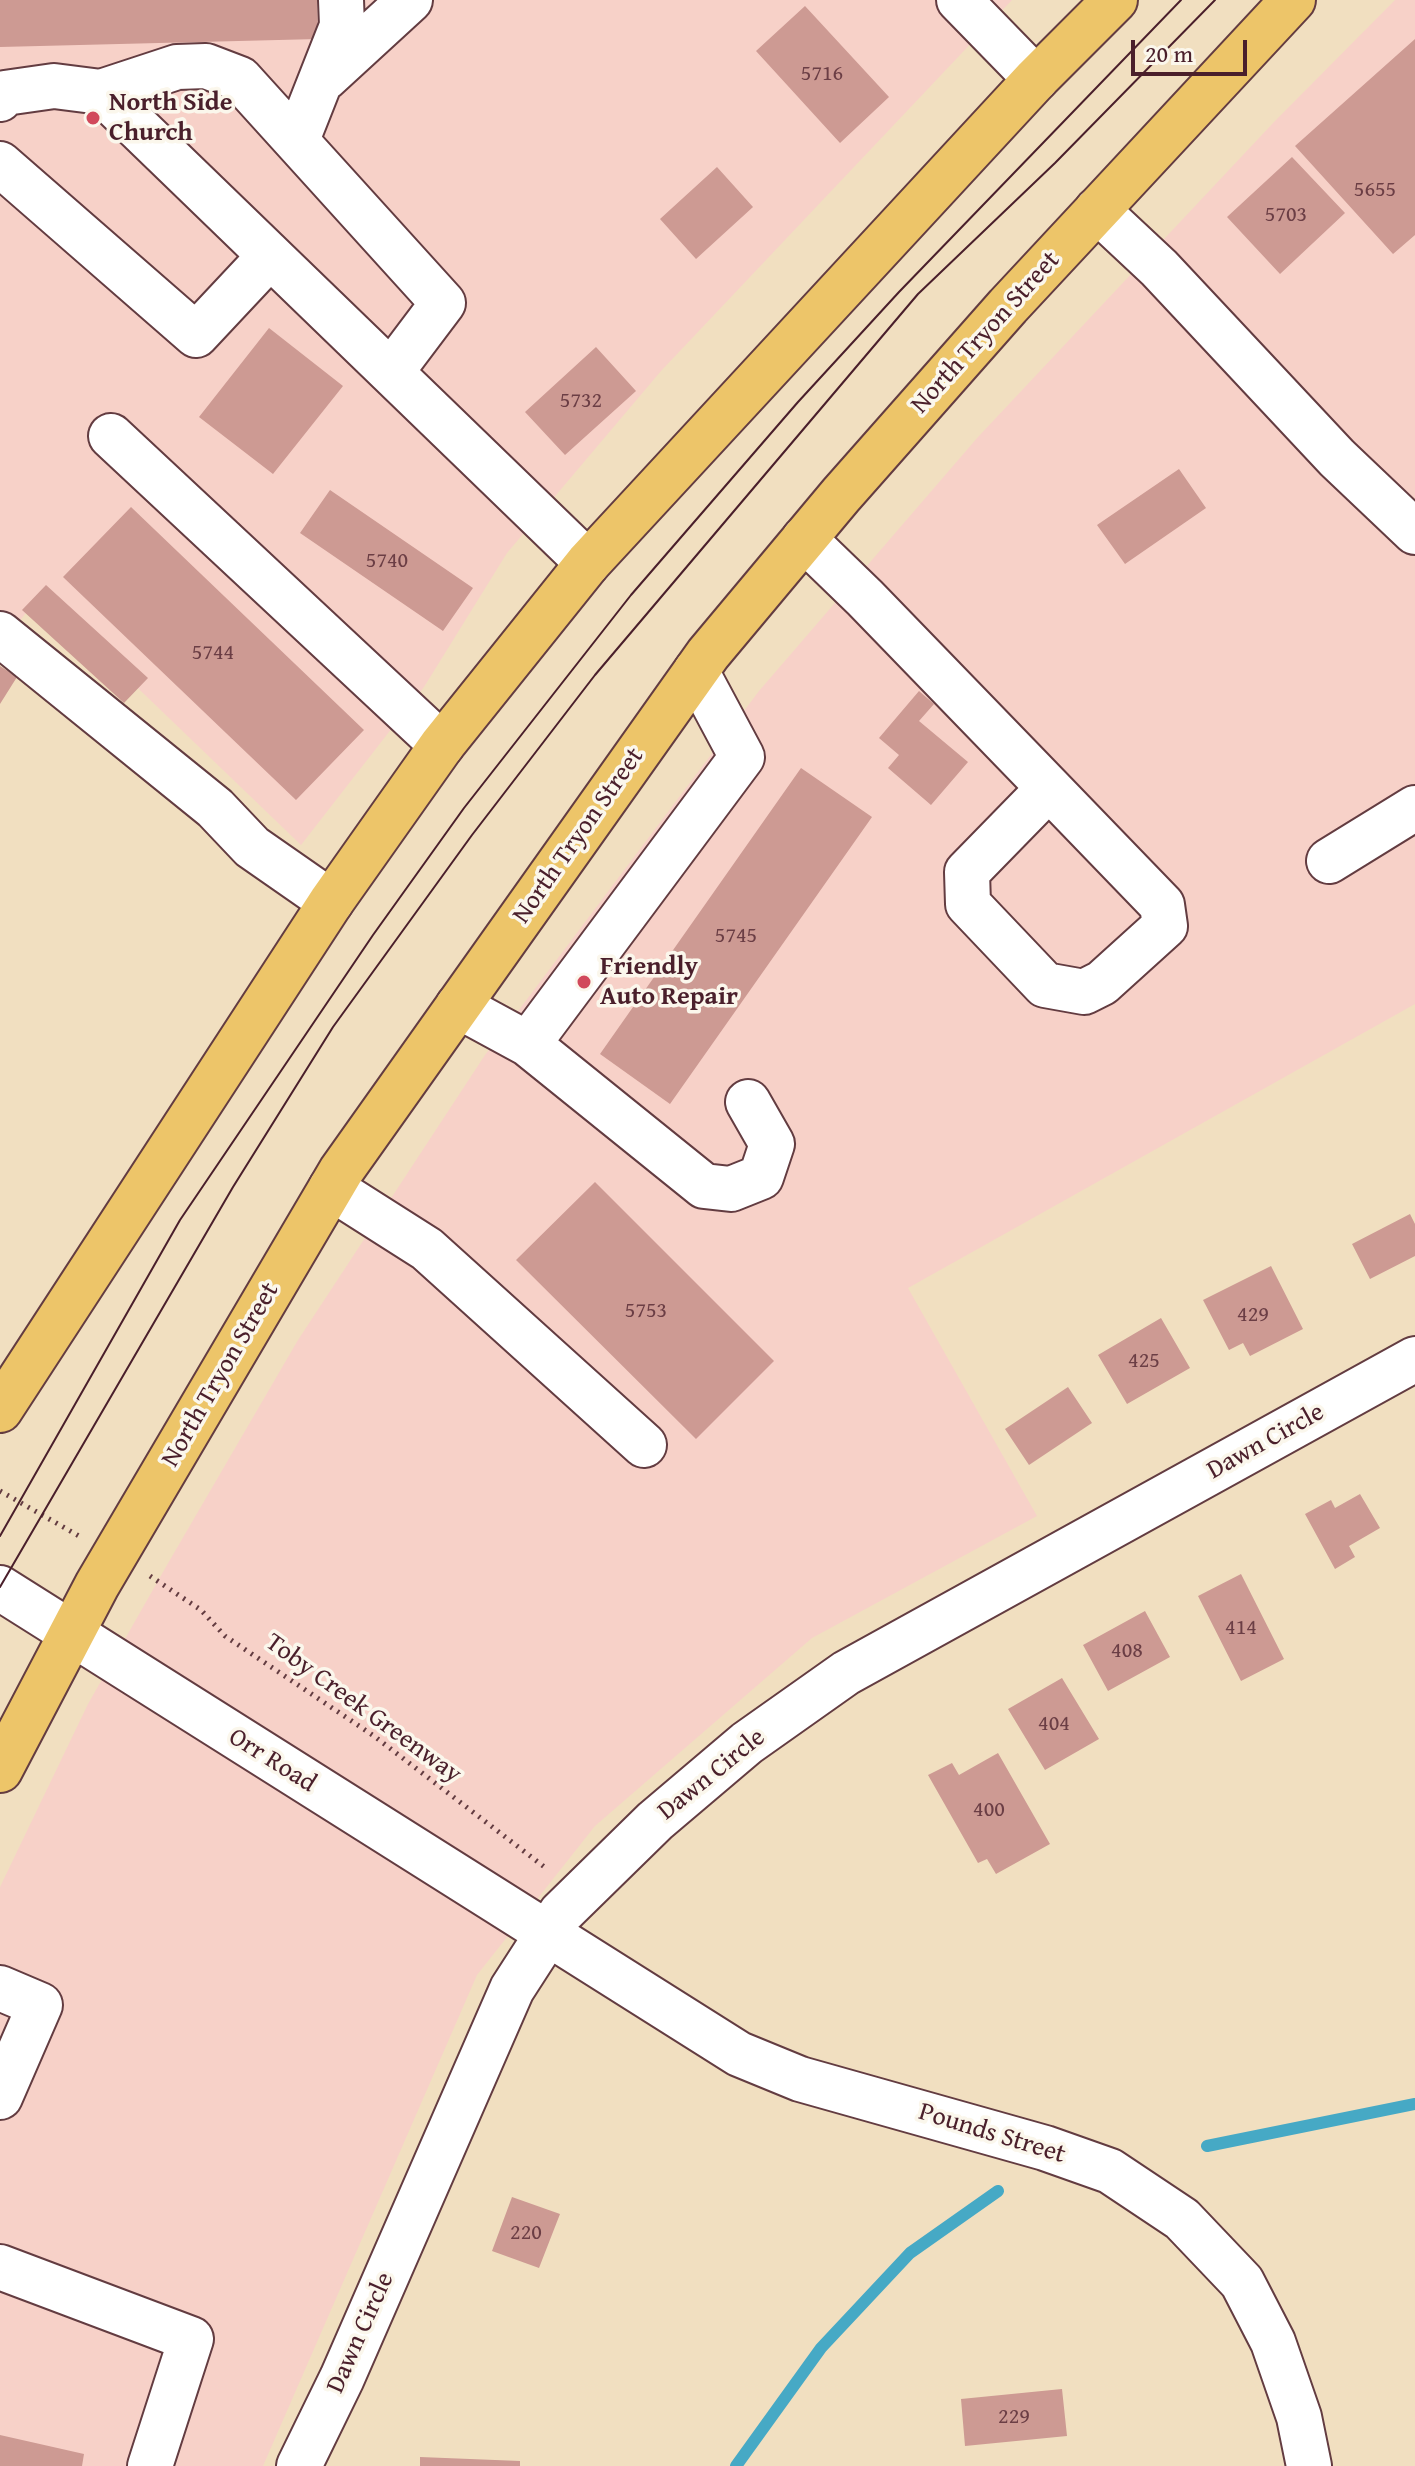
<!DOCTYPE html>
<style>
body{margin:0}
#map{position:relative;width:1415px;height:2466px;overflow:hidden;background:#f1dfc0;font-family:"Gentium Book Plus",serif}
canvas{display:block}
.scale{position:absolute;left:1131px;top:40px;width:116px;height:36px;box-sizing:border-box;border:4px solid #4a1f2b;border-top:0;padding-left:10px;font-size:24px;line-height:28px;white-space:nowrap;color:#4a1f2b;-webkit-text-stroke:6px #fbf7ec;paint-order:stroke}
</style>
<div id="map">
<canvas width="1415" height="2466"></canvas>
<div class="scale">20 m</div>
</div>
<script>
const ctx = document.querySelector('canvas').getContext('2d');
ctx.lineJoin = 'round';
function fill(path, color) { ctx.fillStyle = color; ctx.fill(path, 'evenodd'); }
const toPath = rows => new Path2D(rows.map(r => 'M' + r).join(''));
function strokePath(path, color, width, dash) { ctx.strokeStyle = color; ctx.lineWidth = width; ctx.lineCap = dash ? 'butt' : 'round'; ctx.setLineDash(dash || []); ctx.stroke(path); }
function write(font, color, halo, rows, align = 'center') {
  ctx.font = font + ' "Gentium Book Plus",serif'; ctx.lineWidth = 7; ctx.setLineDash([]); ctx.textBaseline = 'middle'; ctx.strokeStyle = halo; ctx.fillStyle = color; for (const [text, x, y, turn = 0] of rows) {
    ctx.save(); ctx.translate(x, y); ctx.rotate((+turn || 0) * Math.PI / 180); ctx.textAlign = isNaN(turn) ? turn : align; if (halo) ctx.strokeText(text, 0, 0); ctx.fillText(text, 0, 0); ctx.restore();
  }
}
fill(toPath([
 [0,0,1012,0,661,371,507,553,424,687,301,845,40,594,10,634,0,625],
 [1395,0,1415,0,1415,1004,908,1288,1037,1516,812,1638,595,1826,477,1975,263,2466,0,2466,0,1887,88,1704,167,1565,298,1340,485,1055,759,691,978,437,1274,122]
]), '#f7d1c8');
strokePath(toPath([
 [1207,2146,1415,2104],
 [736,2466,821,2348,910,2253,998,2191]
]), '#46a9c5', 12);
fill(toPath([
 [0,0,317,0,318,39,0,47],
 [805,6,889,97,840,143,756,51],
 [1415,39,1415,235,1393,254,1295,146],
 [1292,157,1345,213,1280,274,1227,217],
 [717,167,753,207,696,259,660,219],
 [269,328,343,386,273,474,199,417],
 [596,347,636,391,565,455,525,412],
 [1179,469,1206,508,1125,564,1097,525],
 [330,490,473,588,443,631,300,533],
 [131,507,364,730,296,800,63,577],
 [46,585,148,678,124,703,22,610],
 [0,666,17,677,0,704],
 [919,691,934,704,919,721,968,762,931,805,888,768,899,755,879,738],
 [801,768,872,817,670,1104,600,1054],
 [595,1182,774,1361,696,1439,516,1260],
 [1410,1214,1415,1224,1415,1256,1370,1279,1352,1244],
 [1271,1266,1303,1329,1250,1356,1243,1343,1229,1350,1203,1300],
 [1161,1318,1190,1368,1127,1404,1098,1355],
 [1068,1387,1092,1423,1029,1465,1005,1429],
 [1360,1494,1380,1528,1349,1546,1355,1557,1335,1569,1305,1514,1331,1500,1335,1508],
 [1241,1574,1284,1659,1241,1681,1198,1596],
 [1145,1611,1170,1657,1108,1691,1083,1645],
 [1062,1678,1099,1739,1045,1770,1008,1709],
 [998,1753,1050,1844,996,1874,987,1859,978,1863,928,1775,952,1763,959,1775],
 [512,2197,560,2214,539,2268,492,2251],
 [1062,2389,1067,2436,965,2446,961,2399],
 [0,2435,84,2454,82,2466,0,2466],
 [420,2457,520,2461,520,2466,420,2466]
]), '#cd9a93');
const minor = toPath([
 [959,0,1036,79],
 [325,78,410,0],
 [101,92,588,563],
 [0,99,5,93,54,86,101,92,177,67,206,66,240,79,443,303,391,372],
 [297,140,342,26,341,0],
 [0,164,196,335,270,256],
 [1097,210,1159,268,1337,458,1415,532],
 [111,436,442,745],
 [804,539,865,598,1049,788,1162,905,1165,926,1102,983,1084,992,1045,985,968,904,967,872,1049,788],
 [0,634,215,808,252,847,331,902],
 [1329,861,1415,808],
 [458,1006,528,1044,742,757,696,671],
 [528,1044,704,1186,731,1189,761,1177,772,1144,748,1102],
 [331,1188,427,1249,644,1445],
 [0,1588,739,2054,800,2079,1045,2148,1110,2171,1182,2219,1242,2282,1273,2342,1299,2417,1309,2466],
 [0,1988,40,2005,0,2097],
 [0,2267,191,2339,150,2466],
 [299,2466,342,2378,512,1989,561,1913,655,1821,747,1743,846,1673,1415,1359]
]);
const major = toPath([
 [0,1410,331,902,442,745,588,563,1036,79,1115,0],
 [0,1770,97,1585,341,1171,708,654,841,495,1008,306,1293,0]
]);
strokePath(minor, '#633c41', 48);
strokePath(major, '#633c41', 48);
strokePath(toPath([
 [0,1491,79,1536],
 [150,1576,201,1610,225,1636,374,1736,547,1869]
]), '#633c41', 5, [2, 6]);
strokePath(minor, '#fff', 44);
strokePath(major, '#edc569', 44);
strokePath(toPath([
 [0,1536,180,1220,373,935,464,808,631,595,798,402,899,292,1181,0],
 [0,1587,233,1187,333,1027,472,835,595,675,918,294,1055,163,1215,0]
]), '#4a1f2b', 2);
for (const [x, y, r, color] of [
 [93,118,8,"#d1495b"],
 [584,982,8,"#d1495b"]
]) { const dot = new Path2D(); dot.arc(x, y, r, 0, 2 * Math.PI); ctx.fillStyle = color; ctx.fill(dot); strokePath(dot, '#fbf7ec', 3); }
write('22px', '#6b3e45', null, [
 ["5716",822,74],
 ["5655",1375,190],
 ["5703",1286,215],
 ["5732",581,401],
 ["5740",387,561],
 ["5744",213,653],
 ["5745",736,936],
 ["5753",646,1311],
 ["429",1253,1315],
 ["425",1144,1361],
 ["414",1241,1628],
 ["408",1127,1651],
 ["404",1054,1724],
 ["400",989,1810],
 ["220",526,2233],
 ["229",1014,2417]
]);
write('bold 26px', '#4a1f2b', '#fbf7ec', [
 ["North Side",109,103],
 ["Church",109,133],
 ["Friendly",600,967],
 ["Auto Repair",600,997]
], 'left');
write('26px', '#4a1f2b', '#fbf7ec', [
 ["North Tryon Street",986,333,-48],
 ["North Tryon Street",579,836,-55],
 ["North Tryon Street",221,1375,-60],
 ["Dawn Circle",1266,1442,-29],
 ["Toby Creek Greenway",363,1709,36],
 ["Orr Road",272,1761,32],
 ["Dawn Circle",712,1775,-39],
 ["Pounds Street",992,2134,17],
 ["Dawn Circle",361,2333,-66]
]);
</script>
